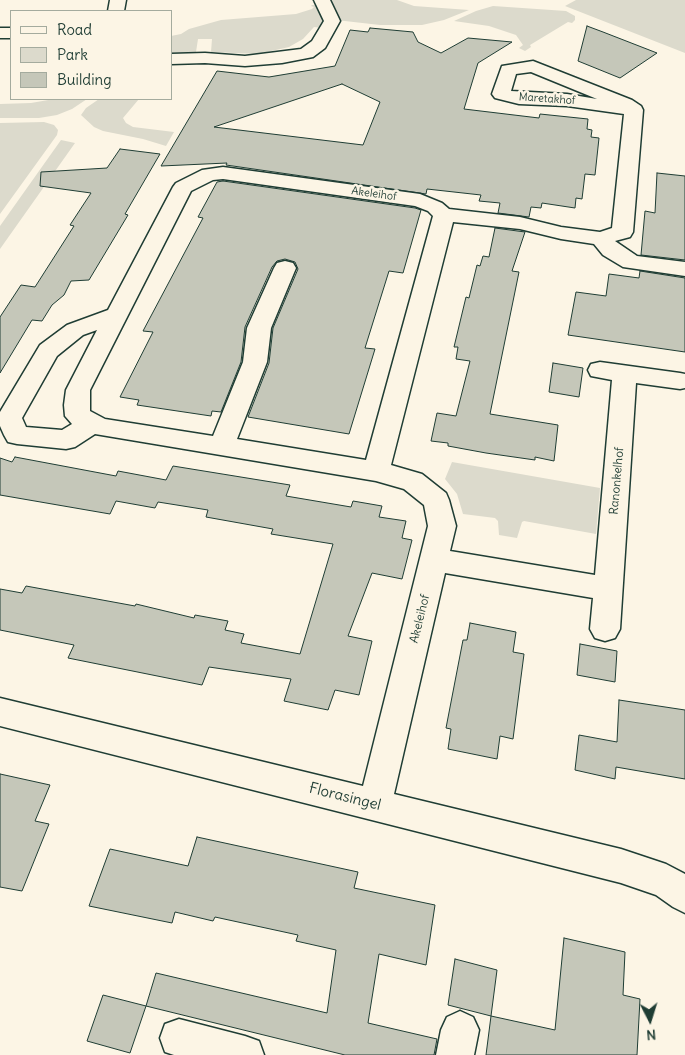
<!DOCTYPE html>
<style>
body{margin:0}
#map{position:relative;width:685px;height:1055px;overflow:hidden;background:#fcf5e5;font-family:Delius,sans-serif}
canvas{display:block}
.legend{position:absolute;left:10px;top:10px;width:162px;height:90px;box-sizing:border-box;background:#fcf5e5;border:1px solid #a4ab9e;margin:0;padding:6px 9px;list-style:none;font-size:15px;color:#1f3d34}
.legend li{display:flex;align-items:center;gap:10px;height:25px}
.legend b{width:25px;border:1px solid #a4ab9e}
.north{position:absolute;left:625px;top:995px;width:50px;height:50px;-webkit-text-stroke:4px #fcf5e5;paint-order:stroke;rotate:175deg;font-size:14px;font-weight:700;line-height:20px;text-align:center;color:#1f3d34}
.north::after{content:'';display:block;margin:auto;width:18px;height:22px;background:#1f3d34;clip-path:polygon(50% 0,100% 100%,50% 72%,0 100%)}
</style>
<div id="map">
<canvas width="685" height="1055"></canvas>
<ul class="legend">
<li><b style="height:6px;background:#fcf5e5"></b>Road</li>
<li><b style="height:14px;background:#dcdacc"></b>Park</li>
<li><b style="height:14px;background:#c5c7b9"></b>Building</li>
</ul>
<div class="north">N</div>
</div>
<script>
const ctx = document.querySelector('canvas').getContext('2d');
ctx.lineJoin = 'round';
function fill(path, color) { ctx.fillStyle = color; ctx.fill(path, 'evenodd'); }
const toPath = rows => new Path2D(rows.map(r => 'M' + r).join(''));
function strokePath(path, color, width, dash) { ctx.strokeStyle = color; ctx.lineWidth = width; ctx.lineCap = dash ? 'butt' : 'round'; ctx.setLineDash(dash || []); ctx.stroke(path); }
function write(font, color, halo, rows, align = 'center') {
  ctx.font = font + ' Delius,sans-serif'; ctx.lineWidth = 5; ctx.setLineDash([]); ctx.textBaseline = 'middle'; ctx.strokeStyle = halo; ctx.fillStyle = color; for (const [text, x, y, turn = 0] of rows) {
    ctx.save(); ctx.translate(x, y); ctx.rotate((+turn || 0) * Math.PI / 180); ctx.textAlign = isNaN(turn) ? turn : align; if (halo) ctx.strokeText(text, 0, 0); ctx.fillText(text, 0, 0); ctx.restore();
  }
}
fill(toPath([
 [330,0,397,0,414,6,469,10,444,20,422,25,380,25,336,20],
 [576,0,685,0,685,53,565,6],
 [312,5,319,5,322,20,322,28,314,27,303,39,289,47,258,54,211,52,212,39,198,39,196,52,193,55,171,58,171,36,181,34,189,29,221,20,296,14,312,9,314,7,311,6],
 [493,6,566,11,575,16,575,20,572,23,568,22,530,45,531,47,525,51,519,48,523,45,516,35,489,26,454,21,476,11],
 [54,99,87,99,72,109,57,115,39,118,0,118,0,104,31,103],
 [99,99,139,99,123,118,126,123,133,127,174,132,166,146,143,139,103,131,94,127,81,115,86,108],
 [44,122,54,125,58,130,57,135,0,214,0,123],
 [61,140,75,143,0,249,0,226],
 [452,462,600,488,596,534,524,521,522,522,517,538,499,535,498,521,495,518,463,514,457,494,445,479]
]), '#dcdacc');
const building = toPath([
 [587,26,603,32,657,53,620,78,578,61,587,26],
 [370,28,413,32,418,42,441,53,468,38,512,42,478,63,464,109,539,118,540,114,588,119,587,129,592,130,591,137,599,138,595,175,585,174,582,199,576,198,575,208,542,203,541,208,531,207,529,217,498,213,500,203,479,201,481,195,427,189,426,194,226,165,227,163,161,166,217,71,269,77,335,66,350,30,368,32,370,28],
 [342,84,380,102,363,145,214,127,342,84],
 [120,149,160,154,125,214,128,215,89,280,71,281,64,295,52,305,42,321,32,320,0,373,0,317,21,285,35,287,74,226,70,225,91,193,40,186,41,172,107,168,120,149],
 [657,173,685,176,685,260,641,255,645,211,655,213,657,173],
 [223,181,415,208,421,210,403,273,389,271,365,348,375,349,349,434,248,417,269,363,273,328,298,269,295,262,285,259,277,261,272,267,245,327,241,362,221,412,212,411,211,416,137,405,139,400,120,397,153,332,143,331,203,218,198,217,217,182,223,181],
 [495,228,525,232,512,271,519,272,490,414,558,425,554,461,535,457,535,460,486,453,448,446,448,443,431,441,437,413,456,416,470,361,456,359,458,347,454,347,466,297,469,298,477,265,480,266,483,256,489,257,495,228],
 [640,271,685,278,685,352,568,335,576,292,606,296,609,274,639,278,640,271],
 [553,363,583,368,579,397,549,392,553,363],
 [15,457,116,476,118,471,166,480,173,466,290,485,286,496,351,507,353,501,382,506,379,517,406,521,402,538,412,540,402,579,372,573,348,636,372,641,359,695,335,690,328,710,284,701,291,679,209,667,202,685,68,658,74,645,0,630,0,589,22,593,26,586,135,606,136,604,194,618,195,615,228,621,225,630,244,634,241,643,300,654,333,544,271,534,273,529,206,517,208,510,158,502,155,508,116,501,110,514,0,495,0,458,12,462,15,457],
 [470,623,516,632,513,652,524,654,513,739,500,736,497,759,448,749,451,729,446,728,463,640,467,640,470,623],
 [580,644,617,651,615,682,577,675,580,644],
 [619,700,685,710,685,779,616,767,615,779,575,770,579,735,617,742,619,700],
 [0,774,50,785,35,821,49,824,22,891,0,887,0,774],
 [197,837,358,872,354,888,435,905,426,965,379,954,368,1023,437,1039,434,1055,345,1055,146,1006,130,1053,87,1041,103,995,146,1006,156,973,327,1013,336,950,296,941,298,935,215,917,213,921,175,912,172,923,89,906,110,849,188,866,197,837],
 [564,938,625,952,623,995,640,999,637,1055,486,1055,491,1016,555,1030,564,938],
 [455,959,497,970,491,1016,448,1005,455,959]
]);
fill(building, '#c5c7b9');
strokePath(building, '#1f3d34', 1);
const minor = toPath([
 [110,0,126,0,124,11,108,11,110,0],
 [314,0,330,0,340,21,325,48,313,57,282,63,245,66,205,63,171,64,171,54,205,53,245,56,301,49,312,41,324,21,314,0],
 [0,28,11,28,11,38,0,38,0,28],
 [533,61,632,100,641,106,643,110,633,232,630,237,615,241,637,256,685,262,685,276,623,267,603,255,594,244,561,239,520,229,453,222,391,465,422,474,446,493,449,500,456,526,450,551,595,575,612,380,591,376,588,370,591,364,600,362,680,373,685,374,685,388,680,389,636,383,620,629,615,638,605,641,595,638,590,629,593,598,445,573,394,794,621,849,666,864,685,874,685,913,673,907,656,895,621,883,0,726,0,698,363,786,428,526,424,505,404,489,376,481,95,434,75,447,66,449,17,444,8,442,4,435,0,426,0,412,40,345,67,325,108,310,173,187,176,183,202,170,223,167,420,194,442,203,449,209,520,217,561,227,600,232,612,228,624,114,567,106,519,104,495,98,492,94,502,66,533,61],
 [531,72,597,99,567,94,511,91,516,74,531,72],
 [223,179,415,206,428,211,433,216,366,460,237,439,267,362,271,328,296,268,293,263,285,261,277,263,274,268,247,328,243,362,213,436,105,419,90,411,90,390,191,191,213,180,223,179],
 [97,330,66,390,64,405,65,416,72,424,62,430,26,427,22,418,57,356,83,335,97,330],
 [460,1011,473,1017,479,1030,474,1055,436,1055,441,1030,447,1017,460,1011],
 [179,1019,245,1036,259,1041,264,1055,174,1055,165,1052,160,1038,165,1024,179,1019]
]);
strokePath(minor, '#1f3d34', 3);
fill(minor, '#fcf5e5');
write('11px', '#1f3d34', '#fcf5e5', [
 ["Maretakhof",547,99,4],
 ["Akeleihof",374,194,8]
]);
write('12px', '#1f3d34', '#fcf5e5', [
 ["Ranonkelhof",617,481,-85],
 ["Akeleihof",420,619,-76]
]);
write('15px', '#1f3d34', '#fcf5e5', [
 ["Florasingel",345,797,14]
]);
</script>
